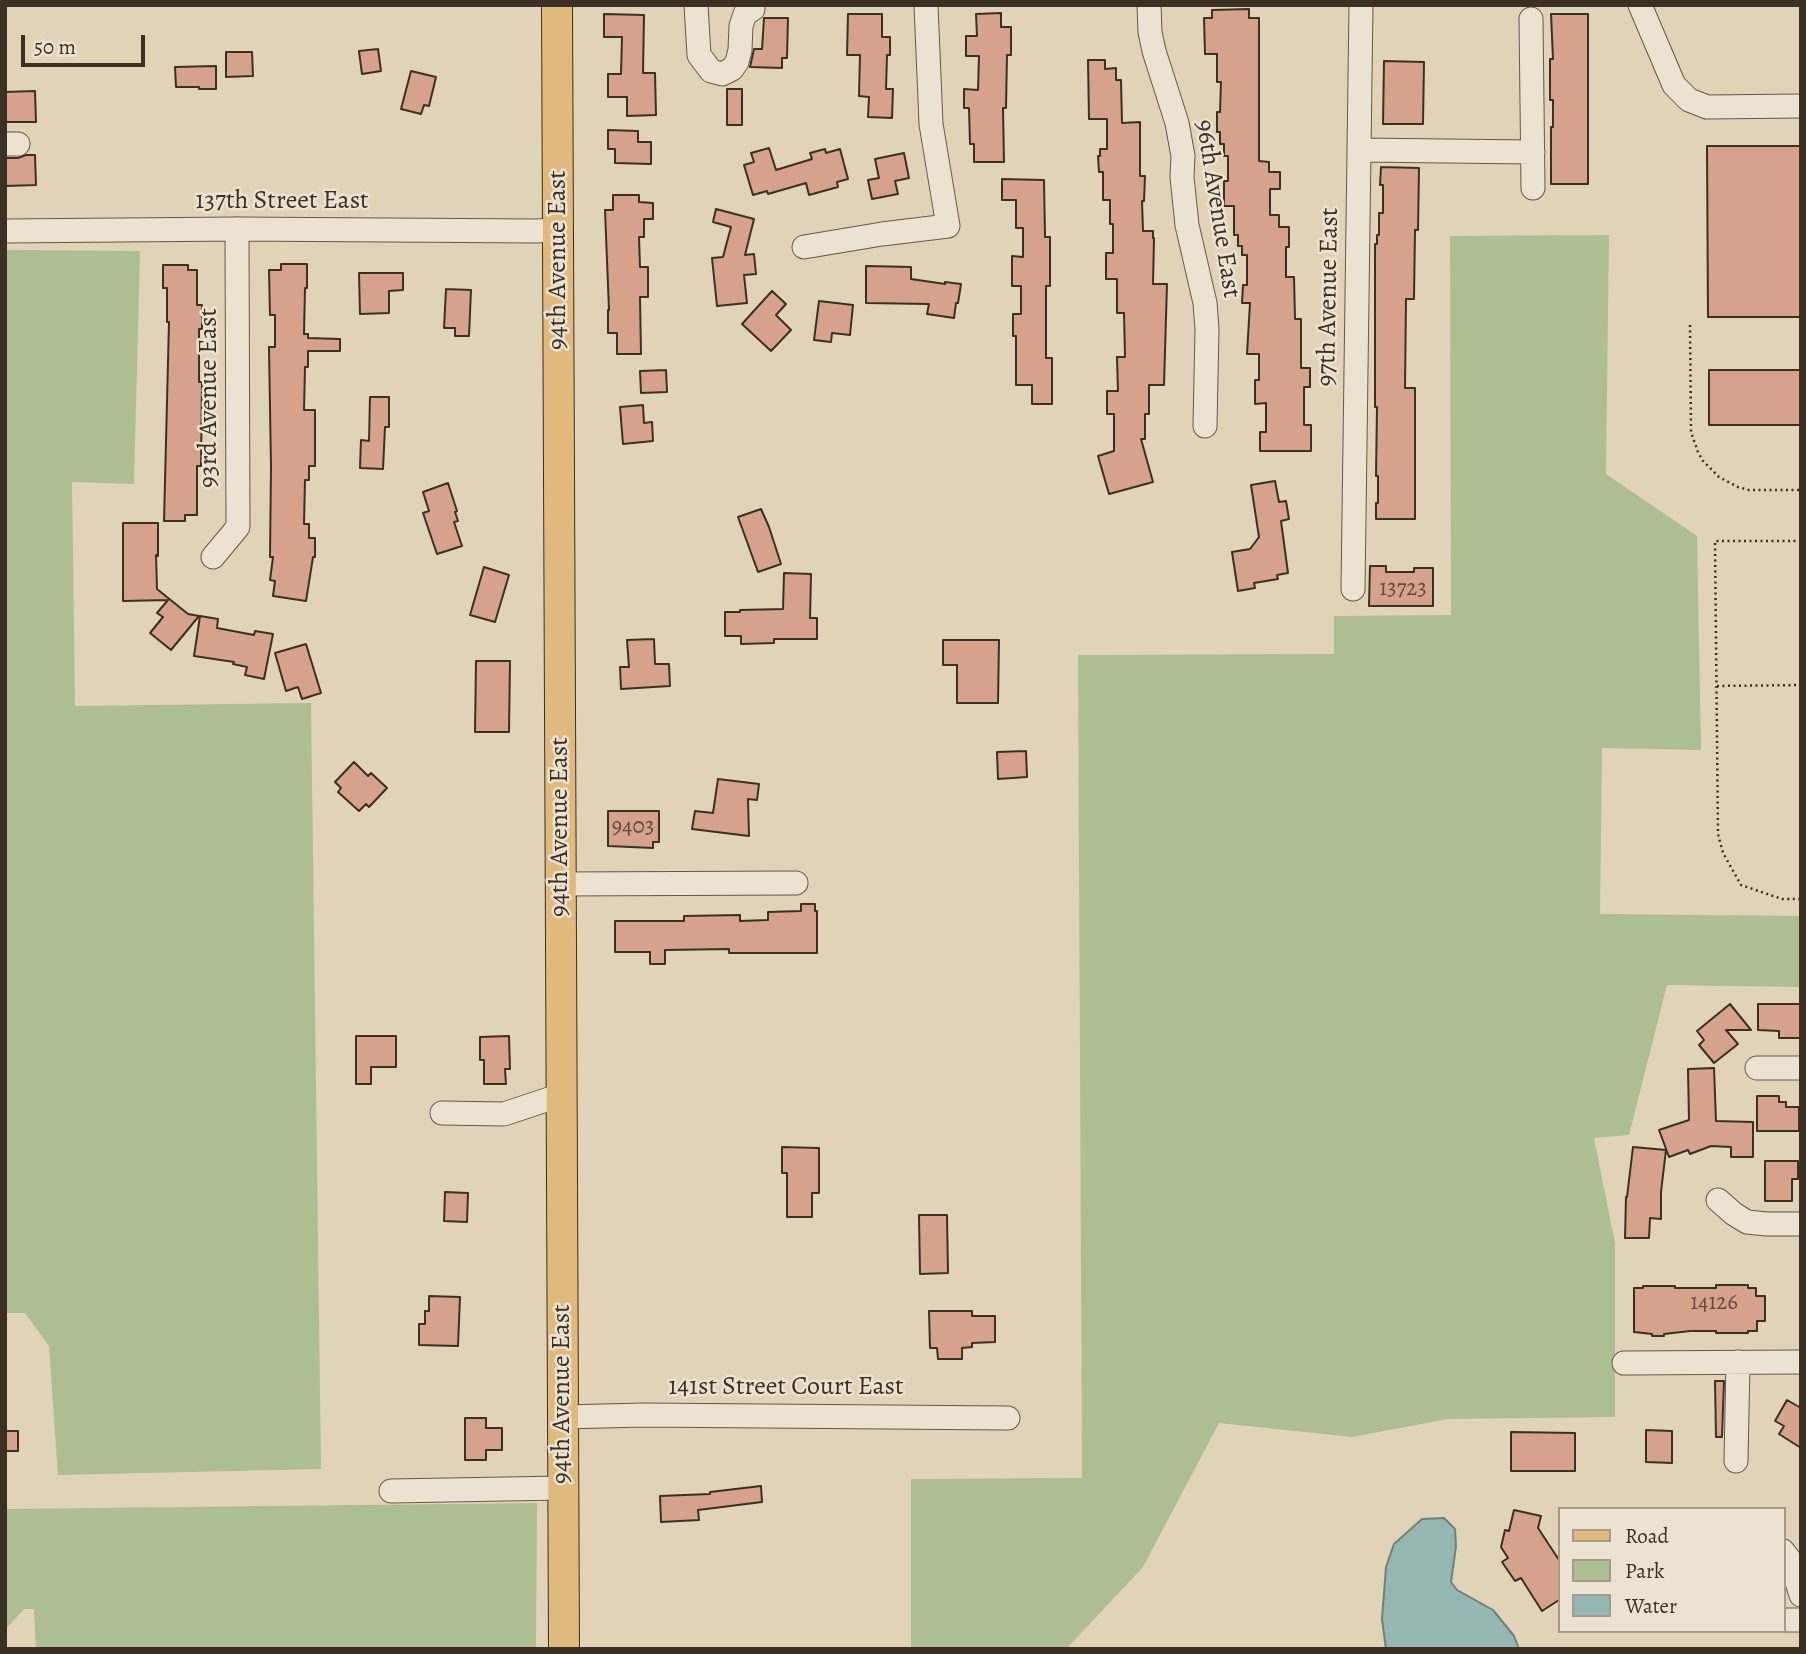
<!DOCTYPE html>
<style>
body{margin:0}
#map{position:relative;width:1806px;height:1654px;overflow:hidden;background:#e1d3b8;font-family:Alegreya,serif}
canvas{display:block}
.frame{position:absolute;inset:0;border:7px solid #3a3023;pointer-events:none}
.legend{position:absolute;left:1558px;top:1507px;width:228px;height:126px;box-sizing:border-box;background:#ece2d1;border:2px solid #a59b8b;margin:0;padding:9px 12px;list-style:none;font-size:21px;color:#3a3023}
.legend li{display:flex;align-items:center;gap:14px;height:35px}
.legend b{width:35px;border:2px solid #a59b8b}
.scale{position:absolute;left:21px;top:35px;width:124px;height:32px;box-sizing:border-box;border:4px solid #3a3023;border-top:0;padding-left:9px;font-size:21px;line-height:24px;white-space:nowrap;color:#3a3023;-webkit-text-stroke:5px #ece2d1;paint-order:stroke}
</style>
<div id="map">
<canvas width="1806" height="1654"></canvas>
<div class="frame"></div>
<ul class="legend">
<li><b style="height:9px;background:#e0ba7c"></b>Road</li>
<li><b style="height:19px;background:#aebe93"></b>Park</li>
<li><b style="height:19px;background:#95b7b4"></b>Water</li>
</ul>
<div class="scale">50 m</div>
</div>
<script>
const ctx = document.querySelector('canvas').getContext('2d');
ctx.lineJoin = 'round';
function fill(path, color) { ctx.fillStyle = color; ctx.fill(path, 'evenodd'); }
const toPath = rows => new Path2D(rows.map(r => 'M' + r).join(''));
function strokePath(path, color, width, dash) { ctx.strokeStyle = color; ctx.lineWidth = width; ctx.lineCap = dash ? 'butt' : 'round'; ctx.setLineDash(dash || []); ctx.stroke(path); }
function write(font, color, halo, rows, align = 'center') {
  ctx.font = font + ' Alegreya,serif'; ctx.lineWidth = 5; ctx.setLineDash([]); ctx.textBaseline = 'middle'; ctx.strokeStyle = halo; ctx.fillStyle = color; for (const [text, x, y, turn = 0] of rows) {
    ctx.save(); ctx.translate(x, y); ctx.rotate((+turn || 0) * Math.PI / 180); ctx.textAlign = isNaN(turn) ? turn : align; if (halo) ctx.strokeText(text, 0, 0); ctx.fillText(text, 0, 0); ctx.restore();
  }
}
fill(toPath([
 [1609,235,1606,474,1697,536,1701,750,1602,748,1600,914,1801,916,1801,987,1667,985,1629,1135,1594,1138,1615,1243,1615,1417,1448,1419,1352,1437,1219,1423,1143,1567,1068,1647,1012,1649,911,1649,911,1479,1082,1478,1078,655,1334,654,1334,616,1451,615,1450,236],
 [5,250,140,251,134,484,72,482,75,706,311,703,321,1469,58,1475,49,1346,25,1313,5,1313],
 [537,1503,536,1649,36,1649,34,1609,24,1609,5,1630,5,1509]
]), '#aebe93');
const water = toPath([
 [1444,1518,1455,1529,1456,1546,1451,1582,1457,1590,1493,1610,1514,1636,1519,1649,1386,1649,1382,1619,1386,1567,1394,1544,1422,1519,1444,1518]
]);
fill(water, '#95b7b4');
strokePath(water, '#71817a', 2);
const building = toPath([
 [1249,9,1249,18,1259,18,1259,161,1269,162,1269,172,1280,172,1280,189,1270,189,1270,215,1279,215,1279,227,1289,227,1289,247,1286,247,1286,277,1294,277,1295,319,1301,319,1301,368,1310,368,1310,387,1304,387,1304,425,1311,425,1311,451,1260,451,1260,432,1266,432,1266,403,1255,404,1255,380,1259,380,1259,354,1247,354,1250,303,1242,303,1243,285,1247,285,1247,255,1242,255,1242,246,1238,246,1238,235,1234,235,1234,206,1224,206,1224,181,1228,181,1228,156,1224,156,1224,144,1220,144,1220,132,1217,132,1217,112,1220,112,1221,82,1217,82,1217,54,1205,54,1204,18,1212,18,1212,10,1249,9],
 [1001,13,1001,27,1011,27,1011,55,1007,55,1006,108,1003,108,1004,162,974,162,974,144,970,144,969,108,964,108,964,89,978,90,979,56,966,56,966,36,977,36,976,14,1001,13],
 [604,14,644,15,643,73,655,73,656,115,627,116,627,97,608,97,608,74,621,74,622,37,604,37,604,14],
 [848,14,882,14,882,37,890,37,890,55,887,55,886,89,893,89,892,118,868,117,869,97,859,96,860,55,847,55,848,14],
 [1551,14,1588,14,1588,184,1551,184,1551,127,1553,127,1553,100,1550,100,1550,59,1553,59,1551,14],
 [764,18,788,18,787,58,782,58,782,68,750,67,754,49,762,49,764,18],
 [378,49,381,71,362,74,359,51,378,49],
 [226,52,252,52,253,76,226,77,226,52],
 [1088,60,1105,60,1105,69,1116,68,1116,80,1121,80,1122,123,1140,122,1140,176,1145,176,1144,201,1142,201,1143,231,1153,231,1153,238,1154,238,1153,284,1167,284,1164,385,1149,385,1149,414,1145,414,1145,439,1141,439,1153,482,1109,494,1098,456,1114,451,1114,414,1107,414,1107,391,1118,391,1117,357,1125,357,1124,313,1117,313,1117,279,1106,279,1106,253,1113,253,1113,224,1110,224,1110,200,1103,200,1103,172,1099,172,1098,156,1100,156,1100,149,1107,149,1107,119,1089,119,1088,60],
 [1384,61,1424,62,1423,124,1383,124,1384,61],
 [216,66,216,89,199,89,199,87,176,87,175,67,216,66],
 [411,71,436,77,429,106,424,105,421,114,401,109,411,71],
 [727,89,742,89,742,125,727,125,727,89],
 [35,91,36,122,5,122,5,92,35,91],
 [608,130,638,131,638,142,651,142,651,164,615,163,615,149,608,149,608,130],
 [1707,146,1801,146,1801,317,1708,317,1707,146],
 [769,148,776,170,812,159,810,153,825,149,826,153,840,149,848,179,837,182,838,187,809,195,806,183,768,194,767,191,753,195,744,165,754,162,751,153,769,148],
 [904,153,909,178,895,181,898,194,872,199,868,180,879,178,875,159,904,153],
 [26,155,35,155,36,185,5,186,5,158,18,158,26,155],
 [1381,167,1419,168,1418,230,1415,230,1414,299,1406,299,1405,388,1415,388,1415,519,1376,519,1376,503,1378,503,1378,476,1376,476,1377,407,1375,407,1375,244,1377,244,1377,235,1379,235,1379,213,1383,213,1383,185,1380,185,1381,167],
 [1002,179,1044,180,1045,237,1050,237,1050,286,1046,286,1046,358,1052,358,1052,404,1032,404,1032,385,1016,385,1016,336,1013,336,1013,314,1021,314,1021,286,1012,286,1012,256,1023,257,1023,228,1016,228,1016,200,1002,200,1002,179],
 [613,195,639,195,639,202,653,203,653,219,644,219,644,237,639,237,640,267,648,267,648,297,640,297,641,354,617,354,617,333,608,333,608,310,609,310,605,210,613,210,613,195],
 [716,209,754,219,745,255,754,254,756,274,744,275,747,303,717,306,712,258,723,257,731,227,713,222,716,209],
 [281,264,307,264,307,288,305,288,304,334,308,334,308,338,340,339,340,351,308,351,308,367,305,367,304,410,315,410,315,466,309,466,309,480,305,480,304,524,309,524,309,538,315,538,315,557,313,557,306,601,273,596,275,581,270,580,273,557,270,557,271,467,269,347,275,347,275,315,270,315,269,270,281,270,281,264],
 [163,265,188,265,188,270,197,270,197,305,202,305,202,329,199,329,199,382,202,382,201,466,197,466,197,515,185,515,185,521,164,521,169,322,167,322,167,288,163,288,163,265],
 [866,266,911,267,911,279,945,284,945,282,961,284,958,303,956,303,954,318,927,314,929,304,866,303,866,266],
 [359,273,403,273,403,290,389,291,389,313,360,314,359,273],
 [446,289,471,290,469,336,455,336,455,328,444,328,446,289],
 [772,291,786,304,776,315,791,330,771,351,742,324,772,291],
 [819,301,853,305,850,335,832,333,831,342,814,340,819,301],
 [666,370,667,392,641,393,640,371,666,370],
 [1709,370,1801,370,1801,425,1709,425,1709,370],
 [370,397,389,397,389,427,385,427,383,469,360,468,361,440,369,441,370,397],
 [643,405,644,423,652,422,653,441,623,444,620,407,643,405],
 [1275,481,1279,502,1286,501,1289,519,1281,521,1288,573,1277,575,1278,579,1254,583,1255,588,1238,591,1232,552,1250,549,1259,537,1251,485,1275,481],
 [448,483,457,511,455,512,458,521,454,522,462,546,437,554,423,513,429,511,423,492,448,483],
 [761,509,769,527,781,564,758,572,738,517,761,509],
 [123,523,158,523,158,556,156,555,157,589,188,614,199,616,171,650,150,633,163,617,157,613,168,600,123,601,123,523],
 [1370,566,1386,566,1386,572,1414,572,1414,568,1433,568,1433,606,1369,606,1370,566],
 [484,567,509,575,495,622,470,615,484,567],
 [784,573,811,574,810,618,817,618,817,639,774,639,774,643,741,644,741,636,725,636,725,612,740,612,740,610,783,609,784,573],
 [200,616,218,619,217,628,254,635,255,631,273,634,264,679,245,675,247,667,233,664,234,662,194,656,200,616],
 [654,639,655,664,669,664,670,686,621,689,620,667,629,667,627,640,654,639],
 [943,640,999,640,998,703,957,703,957,665,943,665,943,640],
 [306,644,321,693,302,699,298,687,286,691,275,653,306,644],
 [476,661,510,661,509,732,475,732,476,661],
 [1026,751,1027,777,998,779,997,752,1026,751],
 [354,762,368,776,371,773,387,788,369,807,366,804,359,811,338,792,341,788,335,782,354,762],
 [718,779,759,784,757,800,748,799,749,836,692,829,695,811,713,813,718,779],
 [608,811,659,811,659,842,653,842,653,848,608,846,608,811],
 [801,904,815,904,815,911,817,911,817,953,729,953,729,949,665,950,665,964,650,964,650,952,615,952,615,921,684,921,684,916,740,915,740,921,768,920,768,912,801,911,801,904],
 [1730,1004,1751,1030,1726,1030,1738,1044,1714,1063,1699,1045,1704,1040,1697,1031,1730,1004],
 [1758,1004,1800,1004,1800,1038,1779,1038,1779,1031,1758,1030,1758,1004],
 [356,1036,396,1036,396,1067,371,1067,371,1084,356,1084,356,1036],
 [509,1036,510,1069,505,1069,506,1084,484,1084,484,1060,480,1060,480,1037,509,1036],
 [1714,1068,1716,1121,1753,1122,1753,1157,1731,1157,1731,1147,1711,1146,1690,1154,1688,1150,1669,1157,1659,1130,1689,1120,1688,1069,1714,1068],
 [1757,1096,1779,1096,1779,1102,1786,1102,1786,1107,1799,1107,1799,1131,1757,1131,1757,1096],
 [782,1147,819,1148,819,1193,812,1193,812,1217,787,1217,787,1173,782,1173,782,1147],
 [1633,1147,1666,1150,1661,1192,1661,1219,1650,1218,1649,1238,1625,1238,1626,1197,1627,1197,1633,1147],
 [1765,1161,1798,1161,1798,1179,1792,1179,1792,1201,1765,1201,1765,1161],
 [445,1192,468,1193,467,1222,444,1221,445,1192],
 [919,1215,947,1215,948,1273,920,1274,919,1215],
 [1716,1285,1748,1285,1748,1288,1756,1288,1756,1296,1765,1296,1765,1321,1757,1321,1757,1331,1748,1331,1748,1333,1716,1333,1716,1331,1690,1331,1664,1334,1664,1336,1652,1336,1652,1334,1634,1332,1634,1288,1643,1288,1643,1286,1675,1286,1675,1288,1716,1288,1716,1285],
 [429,1296,460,1297,458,1346,419,1345,419,1324,425,1324,425,1311,429,1311,429,1296],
 [929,1311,972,1311,972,1316,995,1316,995,1342,972,1343,972,1347,962,1348,962,1359,938,1359,937,1348,930,1348,929,1311],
 [1715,1381,1724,1381,1722,1437,1716,1437,1715,1381],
 [1787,1400,1801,1408,1801,1448,1779,1434,1784,1426,1775,1421,1787,1400],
 [465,1418,486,1418,486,1428,502,1428,502,1450,486,1450,486,1460,465,1460,465,1418],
 [1646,1430,1672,1431,1672,1463,1646,1462,1646,1430],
 [5,1431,18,1431,18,1451,5,1451,5,1431],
 [1511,1432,1575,1433,1575,1471,1511,1471,1511,1432],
 [761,1486,762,1502,698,1510,699,1520,661,1522,660,1496,710,1494,710,1492,761,1486],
 [1514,1510,1541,1516,1538,1528,1559,1560,1559,1600,1542,1611,1521,1578,1515,1581,1502,1562,1508,1558,1501,1547,1505,1530,1509,1531,1514,1510]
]);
fill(building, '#d7a28c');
strokePath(building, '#3a3023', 2);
const minor = toPath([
 [696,5,699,55,711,71,722,74,732,69,737,62,740,50,741,26,745,14,753,9,753,5],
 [1149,5,1150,32,1154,51,1177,123,1183,156,1182,177,1187,225,1205,303,1207,329,1205,426],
 [1640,5,1674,85,1689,100,1707,107,1801,106],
 [1531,19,1533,188],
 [5,144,18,144],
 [1359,150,1533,152],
 [5,231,237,229,535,231,559,230],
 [804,247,882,234,948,226,931,124,926,5],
 [213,557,238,527,237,229],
 [1353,589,1361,5],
 [561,884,796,883],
 [1757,1068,1801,1068],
 [442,1113,504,1114,561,1095],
 [1718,1200,1734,1214,1747,1222,1767,1224,1801,1224],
 [1624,1363,1801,1362],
 [563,1417,643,1415,1008,1418],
 [1736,1461,1738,1362],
 [391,1491,563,1488],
 [1783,1551,1790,1560,1801,1595],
 [1783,1620,1801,1620]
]);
const major = toPath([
 [557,5,564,1649]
]);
strokePath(minor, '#645948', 25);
strokePath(major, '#3a3023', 32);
strokePath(toPath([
 [1690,325,1691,432,1698,452,1703,461,1719,477,1738,487,1749,490,1801,490],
 [1801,541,1715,541,1718,834,1723,853,1741,885,1782,899,1801,899],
 [1717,686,1801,685]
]), '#3a3023', 2.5, [2, 3.5]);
strokePath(minor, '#ece2d1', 23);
strokePath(major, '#e0ba7c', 30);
write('23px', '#614c3d', null, [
 ["13723",1403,589],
 ["9403",633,827],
 ["14126",1714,1303]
]);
write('26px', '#3a3023', '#ece2d1', [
 ["137th Street East",282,202],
 ["96th Avenue East",1217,209,81],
 ["94th Avenue East",559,260,-90],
 ["97th Avenue East",1329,297,-89],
 ["93rd Avenue East",210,398,-90],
 ["94th Avenue East",561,827,-90],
 ["141st Street Court East",786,1388],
 ["94th Avenue East",563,1394,-90]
]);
</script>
